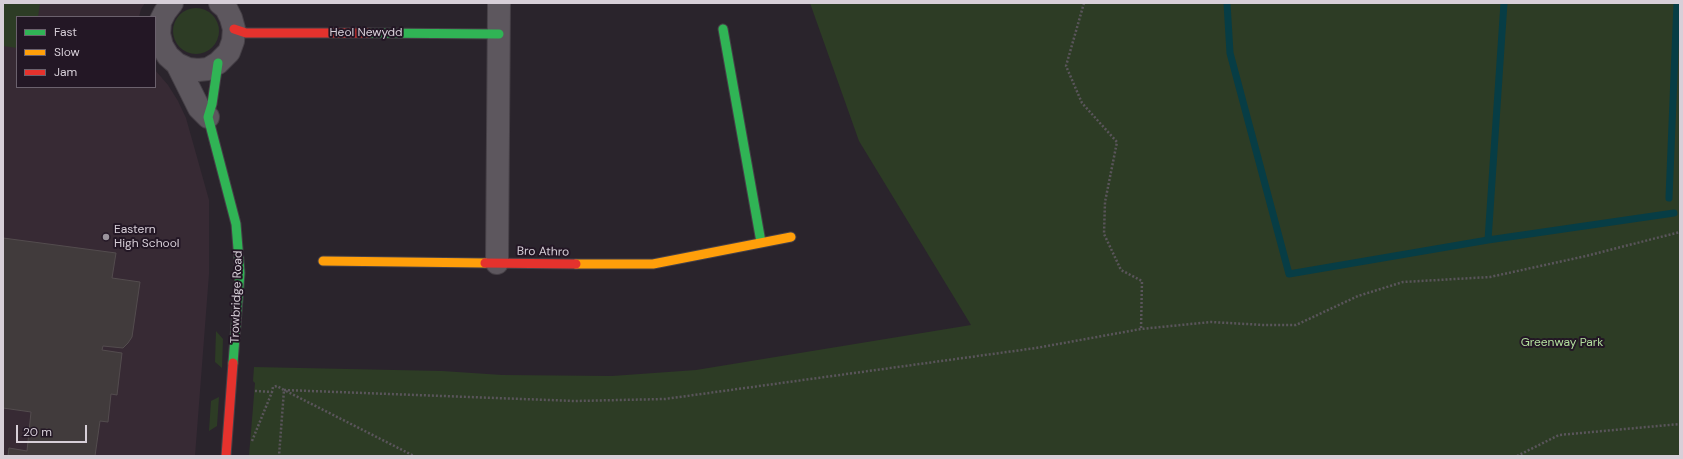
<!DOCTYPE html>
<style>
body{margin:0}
#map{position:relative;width:1683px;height:459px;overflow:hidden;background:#2a242c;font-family:"DM Sans",sans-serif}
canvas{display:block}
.frame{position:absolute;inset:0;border:4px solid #d7cfd8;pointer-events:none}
.legend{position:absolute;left:16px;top:16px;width:140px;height:72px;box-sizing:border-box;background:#231725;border:1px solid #6b616d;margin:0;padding:5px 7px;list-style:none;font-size:12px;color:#d7cfd8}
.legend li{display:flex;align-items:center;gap:8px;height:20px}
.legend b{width:20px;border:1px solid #6b616d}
.scale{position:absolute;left:16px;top:425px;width:71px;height:18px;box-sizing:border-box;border:2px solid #d7cfd8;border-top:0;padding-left:5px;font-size:12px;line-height:14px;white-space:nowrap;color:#d7cfd8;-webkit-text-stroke:3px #231725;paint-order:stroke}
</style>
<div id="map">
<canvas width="1683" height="459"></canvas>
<div class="frame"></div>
<ul class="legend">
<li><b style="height:5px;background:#30b455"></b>Fast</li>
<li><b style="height:5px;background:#ff9f0a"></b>Slow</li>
<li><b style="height:5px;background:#e5322d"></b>Jam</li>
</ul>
<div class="scale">20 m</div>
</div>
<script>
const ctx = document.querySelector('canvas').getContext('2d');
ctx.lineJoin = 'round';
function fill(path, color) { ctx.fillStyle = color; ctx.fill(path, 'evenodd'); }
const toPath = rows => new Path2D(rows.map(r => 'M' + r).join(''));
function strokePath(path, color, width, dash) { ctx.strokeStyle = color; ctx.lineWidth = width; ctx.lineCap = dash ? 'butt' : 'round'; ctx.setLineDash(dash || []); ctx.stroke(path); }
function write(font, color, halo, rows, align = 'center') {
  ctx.font = font + ' "DM Sans",sans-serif'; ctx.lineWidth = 4; ctx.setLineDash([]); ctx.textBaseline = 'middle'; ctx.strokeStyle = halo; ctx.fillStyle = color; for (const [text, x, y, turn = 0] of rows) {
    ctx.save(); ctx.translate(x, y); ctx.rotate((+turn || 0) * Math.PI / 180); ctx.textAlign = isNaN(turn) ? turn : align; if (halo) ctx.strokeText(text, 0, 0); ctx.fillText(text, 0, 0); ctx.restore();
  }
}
fill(toPath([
 [3,3,145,3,141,9,139,17,17,17,17,87,155,87,155,70,168,85,178,101,186,118,209,200,209,274,195,456,3,456]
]), '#372a34');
fill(toPath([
 [3,3,40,3,38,17,17,17,17,48,3,46],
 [810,3,1680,3,1680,456,249,456,255,383,253,381,254,367,442,371,502,375,612,376,696,370,971,325,859,141],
 '173 31a23 23 0 1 1 46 0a23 23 0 1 1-46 0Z',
 [216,331,223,339,222,368,215,362],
 [219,397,217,426,209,431,211,401]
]), '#2d3c25');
strokePath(toPath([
 [1227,3,1230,53,1289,274,1488,240,1674,213],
 [1669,198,1677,3],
 [1488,240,1504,3]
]), '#073d45', 7);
const building = toPath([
 [3,238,116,253,112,278,140,282,132,337,128,343,123,348,103,346,102,350,122,353,117,395,111,394,108,422,100,421,95,456,8,456,9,448,27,451,31,412,3,408,3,238]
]);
fill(building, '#413b3c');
strokePath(building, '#534c4e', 1);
const street = toPath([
 [172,3,165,12,160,22,159,34,162,46,168,56,177,64,188,69,198,70,208,69,218,63,229,52,233,41,234,29,231,18,226,8,220,3],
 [177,64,199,108,208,117],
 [497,263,499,3]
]);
const fast = toPath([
 [723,29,761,242],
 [369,33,499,34],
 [218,63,212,104,208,117,236,224,240,273,233,363]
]);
const slow = toPath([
 [323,261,485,263],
 [576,264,653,264,791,237]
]);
const jam = toPath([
 [234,29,246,33,369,33],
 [485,263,576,264],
 [226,456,233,363]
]);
strokePath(street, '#464047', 24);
strokePath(fast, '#464047', 11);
strokePath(slow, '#464047', 11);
strokePath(jam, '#464047', 11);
strokePath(toPath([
 [1084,3,1066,66,1082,103,1117,142,1105,202,1104,234,1121,270,1142,281,1141,329],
 [284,390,575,401,665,399,1036,348,1141,329,1211,322,1264,325,1296,325,1358,296,1403,282,1490,277,1586,256,1680,232],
 [255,391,272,392,273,387,277,386,284,390,279,456],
 [286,391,414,456],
 [252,441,272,392],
 [1517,456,1559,435,1680,424]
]), '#5a555b', 2.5, [2, 2]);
strokePath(street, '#5d575e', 22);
strokePath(fast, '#30b455', 9);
strokePath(slow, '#ff9f0a', 9);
strokePath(jam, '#e5322d', 9);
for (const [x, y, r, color] of [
 [106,237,4,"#9a939c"]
]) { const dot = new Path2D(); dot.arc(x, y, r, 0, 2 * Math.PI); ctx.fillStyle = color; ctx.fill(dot); strokePath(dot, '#231725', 1.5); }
write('12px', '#d7cfd8', '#231725', [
 ["Heol Newydd",366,33],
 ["Bro Athro",543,252,1],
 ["Trowbridge Road",237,297,-88]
]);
write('12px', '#d7cfd8', '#231725', [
 ["Eastern",114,230],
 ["High School",114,244]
], 'left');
write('12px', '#b2df9d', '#231725', [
 ["Greenway Park",1562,343]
]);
</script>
